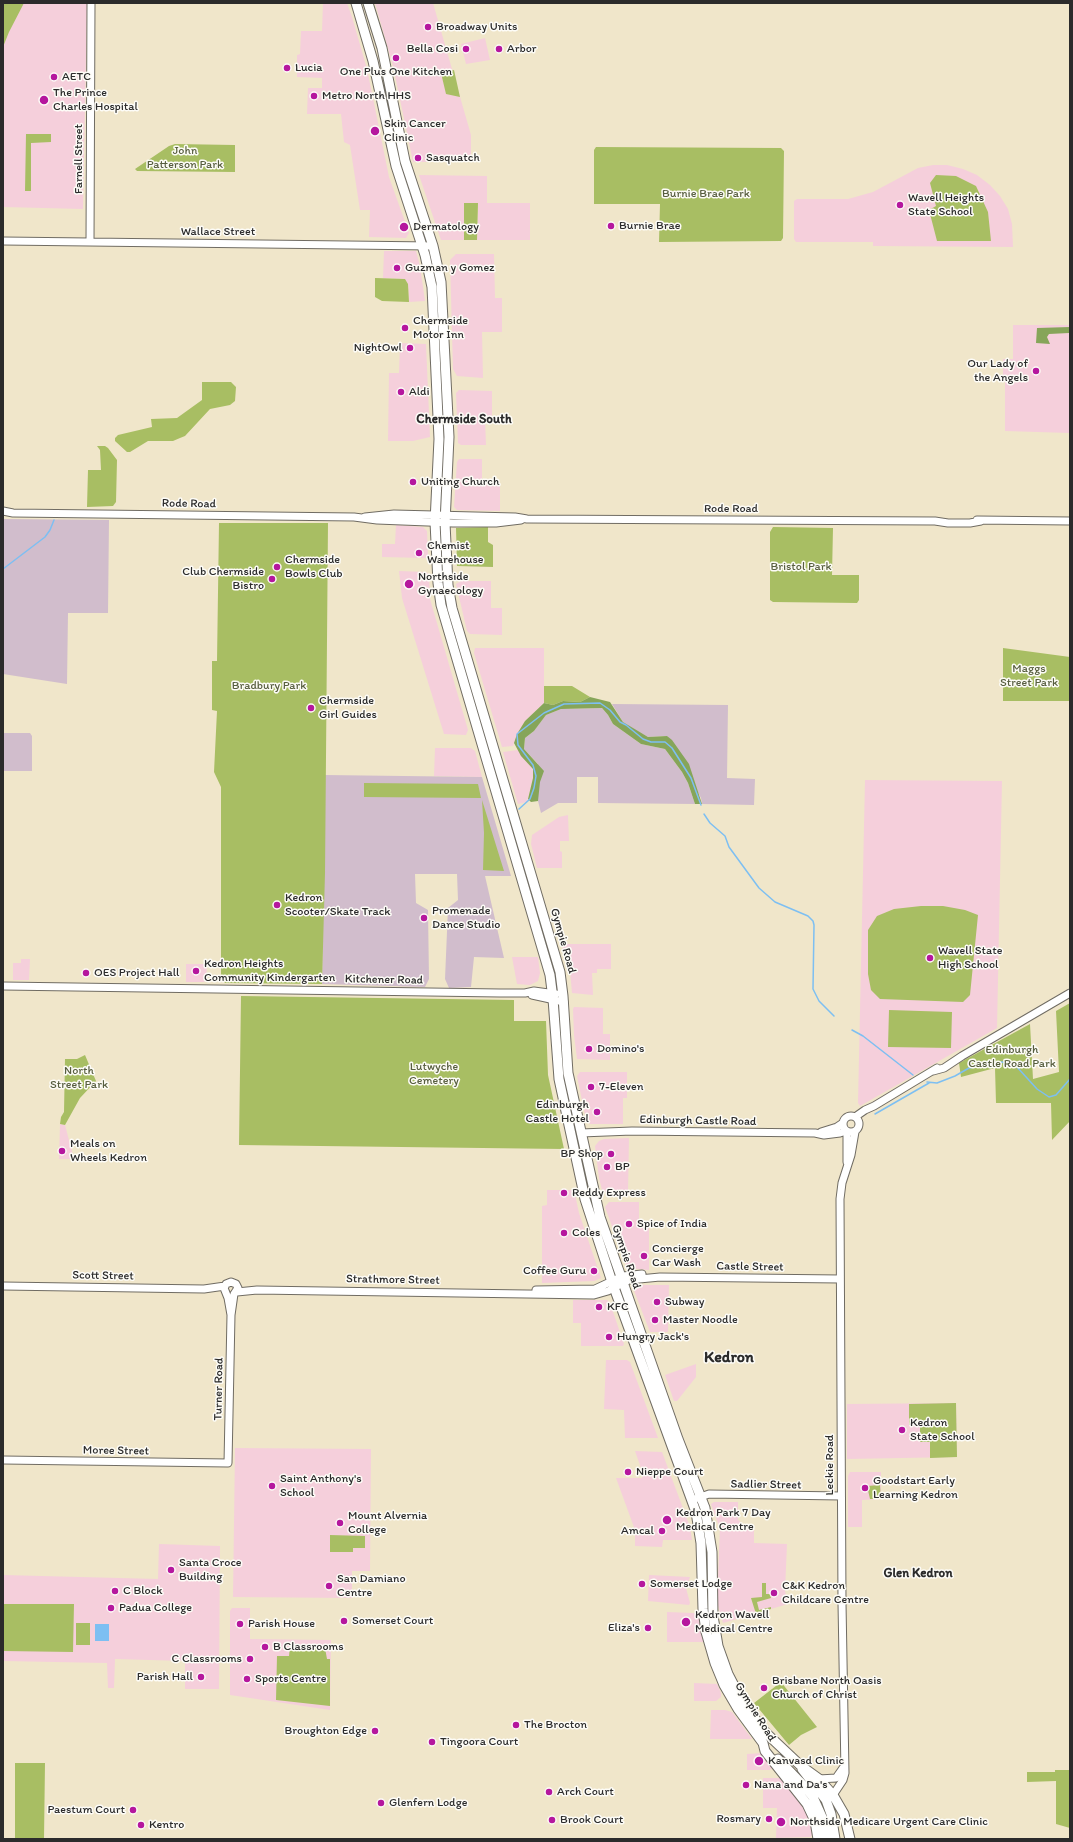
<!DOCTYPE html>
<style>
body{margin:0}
#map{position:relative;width:1073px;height:1842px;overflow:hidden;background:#f0e6ca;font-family:Itim,sans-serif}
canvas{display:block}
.frame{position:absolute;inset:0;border:4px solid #2b2b2b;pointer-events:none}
</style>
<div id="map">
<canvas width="1073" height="1842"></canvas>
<div class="frame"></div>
</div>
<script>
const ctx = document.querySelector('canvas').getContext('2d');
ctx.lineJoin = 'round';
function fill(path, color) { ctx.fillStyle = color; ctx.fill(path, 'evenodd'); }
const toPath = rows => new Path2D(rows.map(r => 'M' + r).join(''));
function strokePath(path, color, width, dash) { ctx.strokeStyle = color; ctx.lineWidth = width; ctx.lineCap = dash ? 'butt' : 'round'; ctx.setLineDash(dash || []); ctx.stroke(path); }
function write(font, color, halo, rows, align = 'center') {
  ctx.font = font + ' Itim,sans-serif'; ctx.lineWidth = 3; ctx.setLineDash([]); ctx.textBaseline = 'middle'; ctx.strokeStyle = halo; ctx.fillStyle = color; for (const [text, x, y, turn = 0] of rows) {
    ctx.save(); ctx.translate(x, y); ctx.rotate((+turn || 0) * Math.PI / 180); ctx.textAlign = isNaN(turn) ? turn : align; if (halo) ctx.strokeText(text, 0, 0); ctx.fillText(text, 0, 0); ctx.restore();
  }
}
fill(toPath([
 [3,3,87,3,83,209,3,207],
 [323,3,347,3,352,17,367,69,389,177,409,233,406,238,369,237,370,210,360,210,350,145,344,142,341,114,307,114,308,88,322,88,322,78,297,77,297,55,300,54,301,31,322,31],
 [375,3,433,3,471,135,471,159,467,162,413,162,393,66],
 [485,38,490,60,466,64,461,44],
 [933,165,947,165,963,169,977,175,990,185,1000,196,1008,209,1012,224,1013,247,873,246,873,242,796,242,794,239,794,201,797,199,848,199,873,192,918,168],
 [419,175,487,176,487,203,530,203,530,240,477,240,478,204,464,203,464,240,441,240],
 [384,251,416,251,420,266,425,301,409,302,408,284,405,279,383,278],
 [456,254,494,254,495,298,502,298,502,332,482,332,483,378,457,376,453,369,450,260],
 [1013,325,1070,325,1070,433,1005,431,1005,382,1003,382,1003,359,1013,359],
 [400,343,426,344,430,437,413,441,388,441,389,373,399,373],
 [459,390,492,391,492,418,485,419,486,445,461,445,458,443,456,393],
 [459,459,482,459,482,484,500,485,500,511,457,510,454,507,457,462],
 [396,525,423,527,427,531,428,555,425,558,382,557,382,544,395,544],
 [399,571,426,572,429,574,430,599,468,730,466,735,444,734,402,598],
 [461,581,491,581,491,608,502,608,502,635,470,634,467,631,456,584],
 [475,648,544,648,544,703,525,721,517,734,513,746,502,747,474,653],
 [435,748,471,748,475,751,482,777,434,776],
 [518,750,533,769,533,778,527,802,518,804,503,752],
 [865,780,1002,781,997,1028,860,1106,858,1103],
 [568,815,569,841,560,841,560,851,562,852,562,868,537,868,531,844,532,835,559,817],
 [565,944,611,944,611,969,597,969,597,973,592,973,593,995,572,993,570,971,562,949],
 [512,957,538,957,540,973,538,981,530,985,517,984],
 [21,959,30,959,29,980,13,980,13,963,21,963],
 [186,964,207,964,206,981,203,982,186,982],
 [574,1007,603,1008,603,1034,610,1034,610,1060,577,1059,574,1035,573,1009],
 [580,1072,627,1072,627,1098,623,1098,623,1124,590,1124,586,1120,577,1076],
 [60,1124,65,1125,74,1159,59,1159],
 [629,1138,628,1192,604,1192,602,1190,599,1178,595,1146,599,1141,604,1139],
 [547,1190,574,1190,579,1213,601,1278,594,1281,542,1283,542,1206,547,1205],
 [609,1202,639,1202,639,1222,649,1223,649,1270,627,1268,605,1207],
 [636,1285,669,1285,668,1332,650,1332,633,1288],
 [573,1300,607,1300,610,1303,624,1344,623,1346,581,1346,581,1323,573,1323],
 [606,1360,627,1360,630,1362,658,1438,625,1438,624,1410,604,1409],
 [696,1364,696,1377,677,1401,674,1401,665,1375],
 [956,1403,957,1457,847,1459,847,1404],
 [235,1448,371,1449,370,1571,352,1571,352,1598,233,1597],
 [635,1451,662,1452,690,1527,692,1540,663,1540,662,1547,635,1546,635,1530,616,1478,642,1478,642,1471],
 [850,1472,881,1472,881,1499,862,1500,862,1527,848,1527,848,1476],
 [714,1502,738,1502,738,1520,740,1521,740,1529,754,1529,754,1543,787,1544,785,1591,788,1604,723,1623,717,1602,720,1529,711,1504],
 [159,1544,220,1546,219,1689,185,1689,185,1661,115,1659,114,1688,108,1688,107,1663,3,1661,3,1575,158,1579],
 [649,1575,690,1577,686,1588,690,1603,689,1605,648,1601],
 [232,1608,250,1608,250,1639,331,1640,330,1710,230,1695,230,1611],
 [667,1612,693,1613,698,1615,704,1642,667,1642],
 [694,1683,717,1684,721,1693,721,1697,716,1701,694,1701],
 [711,1710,725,1710,732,1712,752,1739,710,1739],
 [763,1753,772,1768,770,1770,747,1770,747,1754],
 [763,1778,781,1778,807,1810,811,1824,813,1832,811,1837,776,1838,777,1808,763,1808]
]), '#f5cfdb');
fill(toPath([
 [3,519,109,520,108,613,68,613,67,684,3,674],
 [612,704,728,705,727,778,755,779,754,805,702,804,701,798,667,736,648,737,635,730,623,722],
 [602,708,608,715,613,724,641,744,665,749,682,772,688,783,695,804,598,803,598,777,577,777,577,803,558,803,541,813,538,801,538,764,524,749,525,738,534,731,546,715,561,709],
 [3,733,30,733,32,736,32,771,3,771],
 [325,775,482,777,511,876,485,876,504,958,474,957,471,987,449,988,445,979,448,908,458,900,457,874,415,874,416,903,428,910,429,979,425,987,322,984]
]), '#d1bdcc');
fill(toPath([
 [3,3,24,3,9,32,3,47],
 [454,70,460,97,446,94,441,73],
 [26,134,51,134,51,142,31,143,31,191,25,191],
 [175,144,235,145,235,172,137,171,135,169,169,146],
 [596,147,781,148,784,151,783,238,781,241,659,242,660,204,594,204,594,150],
 [936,175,956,176,976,186,988,212,991,241,937,241,929,210,936,206,930,183],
 [464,203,478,203,477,240,464,240],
 [375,278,405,279,408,284,409,302,382,301,375,297],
 [202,382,231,382,236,387,235,401,230,405,210,409,185,436,180,438,173,441,148,441,130,452,127,452,115,441,115,438,118,435,152,427,151,419,177,418,202,400],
 [97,446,105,446,108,448,117,460,116,502,113,506,87,507,88,470,101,470,100,450],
 [219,523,328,523,325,873,322,984,225,983,221,977,221,787,214,772,217,711,212,710,212,661,217,661],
 [488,527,488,542,493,545,493,567,457,566,456,528],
 [773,527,833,528,832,575,859,575,859,600,857,603,773,602,770,600,770,532],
 [1003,648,1070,657,1070,701,1003,701],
 [544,686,572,686,590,697,580,702,563,701,553,705,544,703],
 [364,783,478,784,481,798,364,797],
 [482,800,504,871,483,870,484,833],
 [921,906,943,906,965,910,978,915,970,995,963,1002,880,999,871,990,868,974,868,930,877,916,894,909],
 [241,996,514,1000,514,1021,546,1021,548,1075,564,1149,239,1145],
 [1070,1003,1070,1121,1052,1140,1051,1103,996,1103,995,1068,961,1077,959,1063,1030,1024,1033,1079,1059,1072,1056,1011],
 [889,1010,952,1012,951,1048,888,1047],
 [85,1055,96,1081,80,1098,65,1125,60,1124,61,1117,64,1112,65,1059,77,1059],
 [956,1403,957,1457,930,1458,930,1442,920,1442,920,1425,909,1425,909,1404],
 [880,1485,881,1499,870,1499,867,1486],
 [330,1535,365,1536,365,1548,353,1548,353,1552,330,1552],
 [762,1583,766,1583,766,1594,770,1594,771,1598,757,1602,759,1610,771,1607,771,1609,756,1614,751,1598,762,1597],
 [3,1604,74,1604,73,1652,3,1651],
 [76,1623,90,1623,90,1645,76,1645],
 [290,1646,325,1648,327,1659,330,1659,330,1706,276,1700,277,1656,289,1656],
 [781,1682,817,1727,801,1735,789,1745,754,1703],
 [15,1763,45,1763,44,1839,15,1839],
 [1055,1770,1070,1770,1070,1828,1056,1824,1056,1781,1027,1782,1027,1772,1055,1772]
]), '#a8be63');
fill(toPath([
 [1070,327,1069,333,1049,334,1047,337,1050,344,1036,343,1037,328],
 [590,697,610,702,623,722,648,737,667,736,672,740,689,764,702,804,695,804,688,783,682,772,665,749,641,744,613,724,608,715,602,708,561,709,546,715,534,731,525,738,524,749,544,771,540,782,538,801,531,802,528,799,533,778,533,769,521,756,514,743,517,734,525,721,544,703,553,705,563,701,580,702]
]), '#86a559');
fill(toPath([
 [95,1624,109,1624,109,1641,95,1641]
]), '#7dbff2');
strokePath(toPath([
 [3,569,45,537,50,530,54,520],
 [519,809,530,799,534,788,536,776,533,765,518,745,517,734,544,713,564,704,600,703,610,710,620,722,626,725,643,739,651,742,665,742,672,748,691,778,701,805],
 [704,814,710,823,725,836,729,847,759,888,775,902,808,916,813,921,814,925,813,989,819,1001,834,1016],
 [852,1030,863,1036,913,1075],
 [927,1082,937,1083,955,1076,969,1068,1002,1062,1017,1067,1037,1089,1049,1097,1056,1095,1070,1079],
 [875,1114,929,1083]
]), '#7dbff2', 1.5);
const secondary = toPath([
 [3,241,433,246],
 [90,242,91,3],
 [3,511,13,513,354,517,377,520,453,523,496,523,521,520],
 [365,517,394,514,515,517,527,519,935,521,948,523,970,523,981,521],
 [977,520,1070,521],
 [3,986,500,993,525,993,534,991,556,994],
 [532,995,564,1002],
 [933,1071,944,1068,962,1056,1070,993],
 '843 1124a8 8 0 1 1 16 0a8 8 0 1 1-16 0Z',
 [855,1117,865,1110,874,1106,937,1068],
 [821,1132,837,1127,843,1123],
 [581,1133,632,1131,815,1133,824,1135,840,1133,846,1131],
 [847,1162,847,1132],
 [3,1286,204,1289,225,1286],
 [536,1290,595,1289,623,1276,642,1274],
 [237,1292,257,1290,594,1295,608,1291,629,1280,660,1277,840,1279],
 [3,1460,228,1463,231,1315,234,1294,238,1288,236,1284,231,1282,226,1284,224,1288,228,1298,231,1315],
 [692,1500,709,1494,841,1496],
 [819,1779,836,1778,843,1768],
 [833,1795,843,1780,845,1773,842,1603,840,1199,842,1183,851,1155,855,1132]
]);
const highway = toPath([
 [356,3,373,61,396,166,425,255,432,287,439,439,435,522,438,583,441,605,550,975,553,999,559,1079,585,1199,612,1282,696,1512,701,1543,703,1609,706,1632,715,1663,724,1685,738,1709,763,1743,765,1751,807,1804,815,1821,818,1839],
 [368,3,382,48,405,161,433,246,441,282,449,437,445,523,448,585,452,608,560,972,563,996,568,1073,600,1217,678,1439,705,1508,712,1552,713,1616,718,1646,728,1674,743,1703,766,1733,801,1766,819,1779,833,1795,844,1814,850,1839],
 [778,1759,804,1786,813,1797,822,1817,827,1839],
 [802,1769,826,1800,831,1814,835,1839]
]);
strokePath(secondary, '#706c63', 9);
strokePath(highway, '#706c63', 11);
strokePath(secondary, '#fff', 7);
strokePath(highway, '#fff', 9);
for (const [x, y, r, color] of [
 [428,27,4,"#b5179e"],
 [466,49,4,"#b5179e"],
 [499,49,4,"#b5179e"],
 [396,58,4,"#b5179e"],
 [287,68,4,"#b5179e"],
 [54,77,4,"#b5179e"],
 [314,96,4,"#b5179e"],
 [44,100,5,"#b5179e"],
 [375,131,5,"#b5179e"],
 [418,158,4,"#b5179e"],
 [900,205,4,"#b5179e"],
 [611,226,4,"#b5179e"],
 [404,227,5,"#b5179e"],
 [397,268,4,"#b5179e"],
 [405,328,4,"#b5179e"],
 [410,348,4,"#b5179e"],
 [1036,371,4,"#b5179e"],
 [401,392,4,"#b5179e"],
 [413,482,4,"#b5179e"],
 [419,553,4,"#b5179e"],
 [277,567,4,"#b5179e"],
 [272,579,4,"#b5179e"],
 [409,584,5,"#b5179e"],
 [311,708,4,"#b5179e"],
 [277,905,4,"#b5179e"],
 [424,918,4,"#b5179e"],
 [930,958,4,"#b5179e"],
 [196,971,4,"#b5179e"],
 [86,973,4,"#b5179e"],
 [589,1049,4,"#b5179e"],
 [591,1087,4,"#b5179e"],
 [597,1112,4,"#b5179e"],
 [62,1151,4,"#b5179e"],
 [611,1154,4,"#b5179e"],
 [607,1167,4,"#b5179e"],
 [564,1193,4,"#b5179e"],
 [629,1224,4,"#b5179e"],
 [564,1233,4,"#b5179e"],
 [644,1256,4,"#b5179e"],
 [594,1271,4,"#b5179e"],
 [657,1302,4,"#b5179e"],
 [599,1307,4,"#b5179e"],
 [655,1320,4,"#b5179e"],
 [609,1337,4,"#b5179e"],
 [902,1430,4,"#b5179e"],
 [628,1472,4,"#b5179e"],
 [272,1486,4,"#b5179e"],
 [865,1488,4,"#b5179e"],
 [667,1520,5,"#b5179e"],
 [340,1523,4,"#b5179e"],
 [662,1531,4,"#b5179e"],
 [171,1570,4,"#b5179e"],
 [642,1584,4,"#b5179e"],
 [329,1586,4,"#b5179e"],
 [115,1591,4,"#b5179e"],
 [774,1593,4,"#b5179e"],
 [111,1608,4,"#b5179e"],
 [344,1621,4,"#b5179e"],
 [686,1622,5,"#b5179e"],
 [240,1624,4,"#b5179e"],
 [648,1628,4,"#b5179e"],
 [265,1647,4,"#b5179e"],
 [250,1659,4,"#b5179e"],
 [201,1677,4,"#b5179e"],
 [247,1679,4,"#b5179e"],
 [764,1688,4,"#b5179e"],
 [516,1725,4,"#b5179e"],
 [375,1731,4,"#b5179e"],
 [432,1742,4,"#b5179e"],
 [759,1761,5,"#b5179e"],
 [746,1785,4,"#b5179e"],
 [549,1792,4,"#b5179e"],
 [381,1803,4,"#b5179e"],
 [133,1810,4,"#b5179e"],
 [769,1819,4,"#b5179e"],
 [552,1820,4,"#b5179e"],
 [781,1822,5,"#b5179e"],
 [141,1825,4,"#b5179e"]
]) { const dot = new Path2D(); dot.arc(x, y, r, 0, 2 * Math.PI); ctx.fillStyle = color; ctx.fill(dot); strokePath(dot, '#fdfcf7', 1.5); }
write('12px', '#2b2b2b', '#fdfcf7', [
 ["Broadway Units",436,27],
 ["Bella Cosi",458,49,"right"],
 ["Arbor",507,49],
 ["Lucia",295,68],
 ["One Plus One Kitchen",396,72,"center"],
 ["AETC",62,77],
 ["The Prince",53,93],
 ["Charles Hospital",53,107],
 ["Metro North HHS",322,96],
 ["Skin Cancer",384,124],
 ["Clinic",384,138],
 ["Sasquatch",426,158],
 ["Wavell Heights",908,198],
 ["State School",908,212],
 ["Burnie Brae",619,226],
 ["Dermatology",413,227],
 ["Guzman y Gomez",405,268],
 ["Chermside",413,321],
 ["Motor Inn",413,335],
 ["NightOwl",402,348,"right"],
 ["Our Lady of",1028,364,"right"],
 ["the Angels",1028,378,"right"],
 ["Aldi",409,392],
 ["Uniting Church",421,482],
 ["Chemist",427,546],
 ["Warehouse",427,560],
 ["Chermside",285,560],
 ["Bowls Club",285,574],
 ["Club Chermside",264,572,"right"],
 ["Bistro",264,586,"right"],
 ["Northside",418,577],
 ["Gynaecology",418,591],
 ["Chermside",319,701],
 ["Girl Guides",319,715],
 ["Kedron",285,898],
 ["Scooter/Skate Track",285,912],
 ["Promenade",432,911],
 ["Dance Studio",432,925],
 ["Wavell State",938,951],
 ["High School",938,965],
 ["Kedron Heights",204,964],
 ["Community Kindergarten",204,978],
 ["OES Project Hall",94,973],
 ["Domino's",597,1049],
 ["7-Eleven",599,1087],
 ["Edinburgh",589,1105,"right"],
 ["Castle Hotel",589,1119,"right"],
 ["Meals on",70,1144],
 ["Wheels Kedron",70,1158],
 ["BP Shop",603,1154,"right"],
 ["BP",615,1167],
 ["Reddy Express",572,1193],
 ["Spice of India",637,1224],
 ["Coles",572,1233],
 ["Concierge",652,1249],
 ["Car Wash",652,1263],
 ["Coffee Guru",586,1271,"right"],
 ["Subway",665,1302],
 ["KFC",607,1307],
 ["Master Noodle",663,1320],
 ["Hungry Jack's",617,1337],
 ["Kedron",910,1423],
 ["State School",910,1437],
 ["Nieppe Court",636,1472],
 ["Saint Anthony's",280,1479],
 ["School",280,1493],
 ["Goodstart Early",873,1481],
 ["Learning Kedron",873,1495],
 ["Kedron Park 7 Day",676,1513],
 ["Medical Centre",676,1527],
 ["Mount Alvernia",348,1516],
 ["College",348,1530],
 ["Amcal",654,1531,"right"],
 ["Santa Croce",179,1563],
 ["Building",179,1577],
 ["San Damiano",337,1579],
 ["Centre",337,1593],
 ["Somerset Lodge",650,1584],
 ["C&K Kedron",782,1586],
 ["Childcare Centre",782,1600],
 ["C Block",123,1591],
 ["Padua College",119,1608],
 ["Kedron Wavell",695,1615],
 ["Medical Centre",695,1629],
 ["Somerset Court",352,1621],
 ["Parish House",248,1624],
 ["Eliza's",640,1628,"right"],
 ["B Classrooms",273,1647],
 ["C Classrooms",242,1659,"right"],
 ["Parish Hall",193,1677,"right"],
 ["Sports Centre",255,1679],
 ["Brisbane North Oasis",772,1681],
 ["Church of Christ",772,1695],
 ["The Brocton",524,1725],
 ["Broughton Edge",367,1731,"right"],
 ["Tingoora Court",440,1742],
 ["Kanvasd Clinic",768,1761],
 ["Nana and Da's",754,1785],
 ["Arch Court",557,1792],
 ["Glenfern Lodge",389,1803],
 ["Paestum Court",125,1810,"right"],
 ["Rosmary",761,1819,"right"],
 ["Brook Court",560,1820],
 ["Northside Medicare Urgent Care Clinic",790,1822],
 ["Kentro",149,1825]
], 'left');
write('12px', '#575e3f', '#fdfcf7', [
 ["John",185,151],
 ["Patterson Park",185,165],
 ["Burnie Brae Park",706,194],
 ["Bristol Park",801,567],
 ["Maggs",1029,669],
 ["Street Park",1029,683],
 ["Bradbury Park",269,686],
 ["Edinburgh",1012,1050],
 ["Castle Road Park",1012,1064],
 ["Lutwyche",434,1067],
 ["Cemetery",434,1081],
 ["North",79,1071],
 ["Street Park",79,1085]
]);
write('12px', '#2b2b2b', '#fdfcf7', [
 ["Farnell Street",79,159,-90],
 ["Wallace Street",218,232],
 ["Rode Road",189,504,1],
 ["Rode Road",731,509],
 ["Gympie Road",563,941,74],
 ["Kitchener Road",384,980,1],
 ["Edinburgh Castle Road",698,1121,1],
 ["Gympie Road",626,1257,71],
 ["Castle Street",750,1267,1],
 ["Scott Street",103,1276,1],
 ["Strathmore Street",393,1280,1],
 ["Turner Road",219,1389,-89],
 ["Moree Street",116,1451,1],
 ["Leckie Road",830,1465,-90],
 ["Sadlier Street",766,1485,1],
 ["Gympie Road",755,1712,58]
]);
write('bold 13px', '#2b2b2b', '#fdfcf7', [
 ["Chermside South",464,420],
 ["Glen Kedron",918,1574]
]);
write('bold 16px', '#2b2b2b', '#fdfcf7', [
 ["Kedron",729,1358]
]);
</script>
